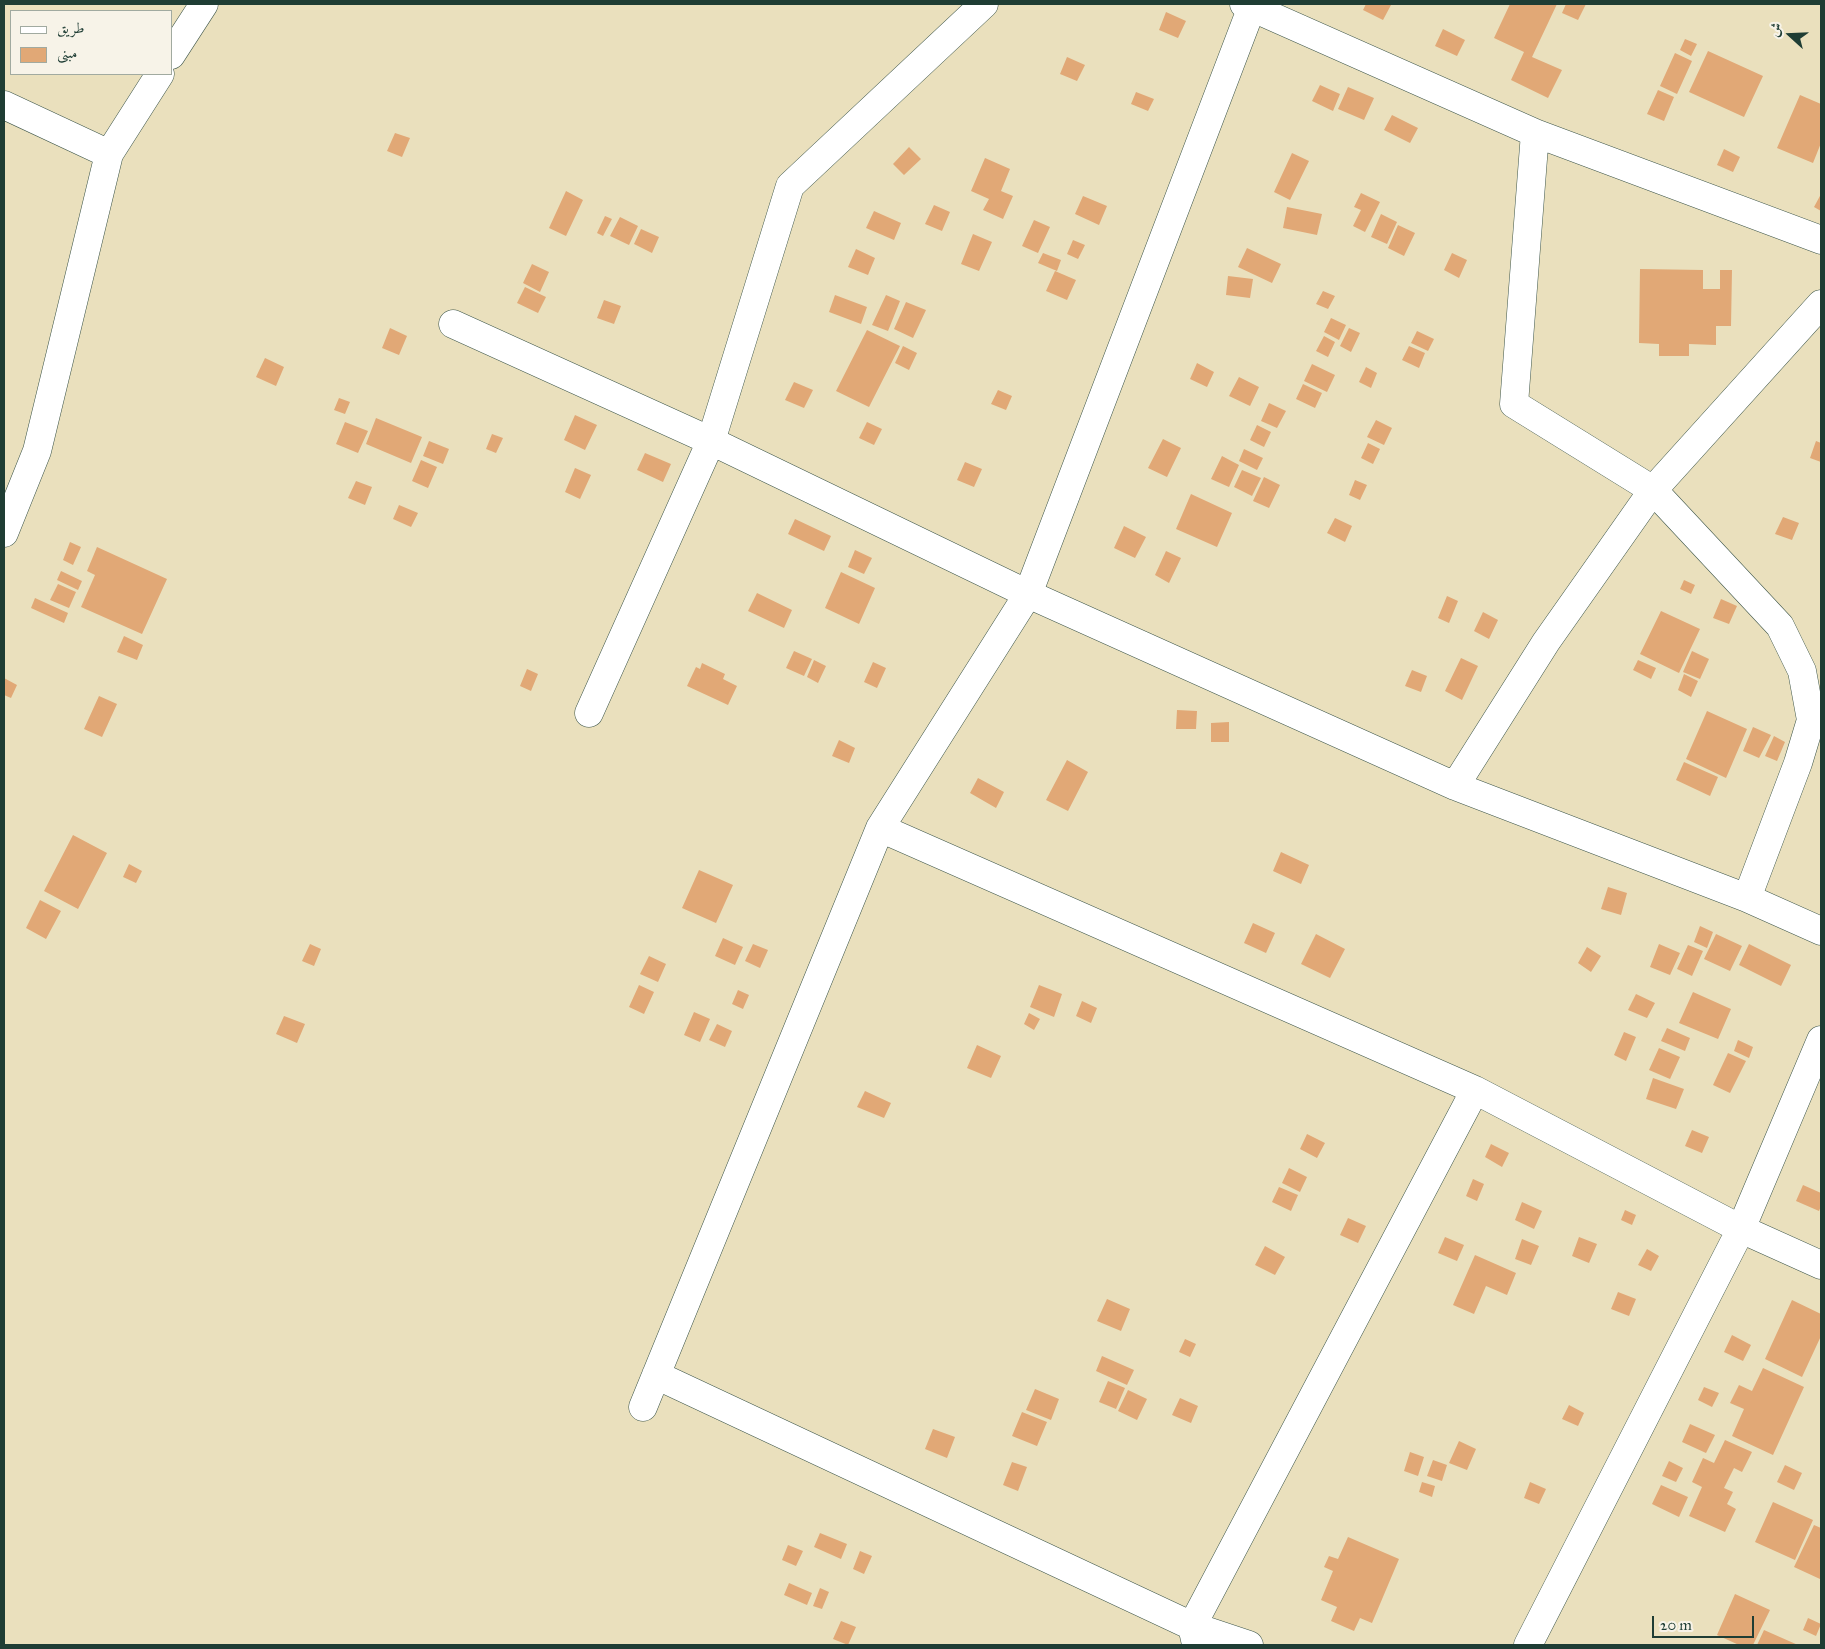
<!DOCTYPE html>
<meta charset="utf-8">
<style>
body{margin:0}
#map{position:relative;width:1825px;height:1649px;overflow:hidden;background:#eae0bd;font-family:"IM FELL Great Primer",Amiri,serif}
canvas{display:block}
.frame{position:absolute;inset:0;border:5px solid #1f3d34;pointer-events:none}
.legend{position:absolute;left:10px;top:10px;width:162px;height:65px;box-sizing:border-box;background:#f7f3e8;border:1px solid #a1aaa0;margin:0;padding:6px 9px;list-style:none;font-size:15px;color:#1f3d34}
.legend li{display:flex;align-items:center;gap:10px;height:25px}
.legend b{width:25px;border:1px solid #a1aaa0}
.north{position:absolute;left:1765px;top:10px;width:50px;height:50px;-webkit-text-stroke:4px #f7f3e8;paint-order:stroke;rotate:290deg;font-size:14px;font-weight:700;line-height:20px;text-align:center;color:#1f3d34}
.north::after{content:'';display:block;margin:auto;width:18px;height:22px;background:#1f3d34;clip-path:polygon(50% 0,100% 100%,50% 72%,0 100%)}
.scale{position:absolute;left:1652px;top:1616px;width:102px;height:22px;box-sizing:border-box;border:2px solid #1f3d34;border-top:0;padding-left:6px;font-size:15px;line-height:18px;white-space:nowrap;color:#1f3d34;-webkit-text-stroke:4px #f7f3e8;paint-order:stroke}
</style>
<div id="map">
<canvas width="1825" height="1649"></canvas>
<div class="frame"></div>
<ul class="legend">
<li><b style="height:6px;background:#fff"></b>طريق</li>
<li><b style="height:14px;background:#e1a876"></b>مبنى</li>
</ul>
<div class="north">ش</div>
<div class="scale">20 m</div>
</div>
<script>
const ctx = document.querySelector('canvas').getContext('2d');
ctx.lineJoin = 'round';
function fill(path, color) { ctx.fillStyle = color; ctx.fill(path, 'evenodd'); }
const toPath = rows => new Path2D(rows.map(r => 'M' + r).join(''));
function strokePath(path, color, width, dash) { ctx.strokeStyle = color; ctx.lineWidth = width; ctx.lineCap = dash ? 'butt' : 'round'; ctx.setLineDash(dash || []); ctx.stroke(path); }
fill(toPath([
 [1366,4,1389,4,1391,5,1383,20,1363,10],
 [1510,4,1557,4,1532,57,1562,70,1548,98,1511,80,1524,52,1494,38],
 [1566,4,1586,4,1578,20,1562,13],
 [1166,12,1186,21,1178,38,1159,30],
 [1443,29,1465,40,1457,56,1435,46],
 [1685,39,1697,44,1691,56,1680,50],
 [1708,51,1763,76,1744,117,1689,92],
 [1675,53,1692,61,1677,94,1660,86],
 [1067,57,1085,65,1077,81,1060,74],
 [1320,85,1340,94,1333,111,1312,101],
 [1348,87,1374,98,1364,120,1338,109],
 [1658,90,1674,97,1664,121,1647,114],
 [1136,92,1154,99,1148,111,1131,104],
 [1800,95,1821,104,1821,143,1813,163,1777,148],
 [1392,115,1418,128,1410,143,1384,130],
 [395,133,410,138,402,157,387,151],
 [909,147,921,159,904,175,893,164],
 [1724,149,1740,157,1733,172,1717,165],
 [1292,153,1309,161,1290,200,1274,192],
 [985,158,1010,169,1001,191,1013,196,1003,219,983,210,989,199,971,191],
 [566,191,583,200,566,236,549,228],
 [1361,193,1380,202,1365,232,1353,226,1361,210,1354,207],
 [1821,194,1821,211,1814,207],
 [1083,196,1107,206,1099,225,1075,214],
 [934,205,950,212,942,231,925,224],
 [1287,207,1322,214,1317,235,1283,228],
 [874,211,901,223,894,240,866,228],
 [1381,214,1397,222,1387,244,1371,237],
 [605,216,612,219,603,236,597,233],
 [620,217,638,226,629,245,610,236],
 [1034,220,1050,227,1038,253,1022,246],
 [1398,225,1415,233,1404,256,1388,248],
 [641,229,659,237,652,253,634,244],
 [973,234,992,242,979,271,961,264],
 [1073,240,1085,245,1078,259,1067,254],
 [1247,248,1281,264,1272,283,1238,267],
 [856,249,875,258,868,275,848,267],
 [1043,253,1061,260,1057,271,1038,263],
 [1452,253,1467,260,1459,278,1444,270],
 [532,264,549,272,540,292,523,283],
 [1640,269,1703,270,1703,289,1720,289,1720,270,1732,270,1731,326,1716,326,1716,345,1689,344,1689,356,1659,356,1659,344,1639,343],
 [1055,271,1076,280,1067,300,1046,291],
 [1228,276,1253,279,1250,298,1226,295],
 [525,287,546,297,538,313,517,303],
 [1323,291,1335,296,1328,309,1316,304],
 [835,295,867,307,861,324,829,312],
 [886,295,900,301,888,331,872,325],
 [604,300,621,306,614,324,597,318],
 [906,302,926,310,913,338,894,329],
 [1331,318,1346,325,1339,340,1324,332],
 [390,328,407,336,399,355,382,348],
 [1349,328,1360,333,1351,352,1340,346],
 [867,330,900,346,869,407,836,391],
 [1417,331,1434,339,1428,351,1411,343],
 [1324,336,1335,342,1328,357,1316,351],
 [903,346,917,353,909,370,895,363],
 [1409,346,1425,353,1419,368,1402,360],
 [265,358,284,367,276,386,256,377],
 [1197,363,1214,372,1207,387,1190,379],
 [1312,364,1335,375,1327,392,1304,381],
 [1366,367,1377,373,1371,388,1359,382],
 [1239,377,1259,387,1250,406,1229,396],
 [794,382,813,390,804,408,785,400],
 [1303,384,1322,393,1315,408,1296,399],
 [998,390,1012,396,1006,410,991,404],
 [339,398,350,402,345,414,334,410],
 [1269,403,1286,411,1277,428,1261,421],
 [575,415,597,425,585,450,564,440],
 [376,418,422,437,411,463,366,444],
 [1376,420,1392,428,1384,445,1367,437],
 [345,422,368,431,358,453,336,444],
 [867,422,882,429,874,445,859,438],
 [1257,425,1271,432,1264,447,1250,440],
 [492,434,503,438,496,453,486,449],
 [1163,439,1181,448,1167,477,1148,468],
 [429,441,449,449,443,464,423,456],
 [1816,441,1821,443,1821,462,1810,458],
 [1368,443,1380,449,1373,464,1361,458],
 [1244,449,1263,458,1257,470,1239,461],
 [645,453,671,464,663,482,637,470],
 [1222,456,1239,465,1229,487,1211,479],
 [421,460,437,467,428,488,412,481],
 [965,462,982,469,974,487,957,480],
 [575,468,591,475,580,499,565,492],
 [1242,470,1261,478,1252,496,1234,487],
 [1264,477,1280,485,1269,508,1253,501],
 [1355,480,1367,485,1360,500,1349,495],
 [356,481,372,487,365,505,348,498],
 [1191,494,1232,513,1217,547,1176,529],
 [399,505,418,513,411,527,393,519],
 [1783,517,1799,523,1792,540,1775,534],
 [1335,518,1352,526,1345,542,1327,533],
 [795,519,831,536,824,551,788,534],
 [1124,526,1146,537,1135,558,1114,548],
 [70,542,81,547,73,565,63,560],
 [97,547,167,579,142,634,81,607,95,575,87,571],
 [855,550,872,558,864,574,848,567],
 [1166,551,1181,558,1169,583,1155,575],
 [61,571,82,581,78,590,57,580],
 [841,572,875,588,859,624,825,608],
 [1684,580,1695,585,1691,594,1680,589],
 [58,584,76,592,69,608,50,600],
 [757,593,792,610,784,628,748,611],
 [1447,596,1458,601,1449,623,1438,618],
 [35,598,68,613,64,623,31,608],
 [1721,599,1737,606,1729,624,1713,618],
 [1661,611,1700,629,1679,673,1640,654],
 [1483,612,1498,620,1489,639,1474,631],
 [124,636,143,645,137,660,117,652],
 [794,651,812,659,804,676,786,668],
 [1692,651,1709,659,1700,679,1683,672],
 [1461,658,1478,666,1462,700,1445,691],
 [814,660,826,666,818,683,807,677],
 [1638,660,1656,668,1651,679,1633,670],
 [873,662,886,668,877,688,864,682],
 [702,663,725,674,723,679,737,686,728,705,687,686,696,667,700,669],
 [527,669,538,674,531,691,520,686],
 [1412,670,1427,676,1421,692,1405,686],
 [1684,674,1698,681,1691,697,1678,690],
 [4,678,17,685,11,698,4,695],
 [99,696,117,704,102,737,84,729],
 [1177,710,1197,711,1196,729,1176,729],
 [1707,711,1747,729,1726,778,1686,759],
 [1229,722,1229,742,1211,742,1211,723],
 [1753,727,1771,735,1759,758,1743,751],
 [1774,736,1785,742,1777,761,1765,756],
 [839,740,855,748,849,763,832,756],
 [1067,760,1088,772,1068,811,1046,800],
 [1684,762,1718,777,1710,796,1676,780],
 [978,778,1004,792,996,808,970,793],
 [73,835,107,853,78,909,44,891],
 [1281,852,1309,865,1301,884,1273,871],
 [129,864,142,871,136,883,123,877],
 [699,870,733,885,716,923,682,908],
 [1608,887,1627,893,1621,915,1601,909],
 [40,900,61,911,46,939,26,928],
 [1253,923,1275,933,1266,953,1244,943],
 [1700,926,1713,932,1707,948,1694,942],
 [1316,934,1345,949,1330,978,1301,964],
 [1716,934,1742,946,1730,971,1704,959],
 [723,938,743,947,735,965,715,956],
 [310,944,321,949,314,966,302,961],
 [753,944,768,950,760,968,745,961],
 [1659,944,1680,953,1670,975,1650,967],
 [1749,944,1791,965,1781,986,1739,965],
 [1688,945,1703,951,1692,976,1677,969],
 [1587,947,1601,956,1591,972,1578,963],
 [649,956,666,964,658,982,640,974],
 [639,985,654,992,644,1014,629,1007],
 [1039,985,1062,994,1054,1017,1030,1007],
 [738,990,749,995,743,1009,732,1004],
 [1693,992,1731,1009,1718,1039,1679,1023],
 [1636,994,1655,1003,1647,1018,1628,1010],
 [1082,1001,1097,1008,1091,1023,1076,1016],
 [694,1012,710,1019,700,1042,684,1035],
 [1029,1013,1040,1019,1034,1030,1024,1024],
 [284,1016,305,1024,297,1043,276,1034],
 [717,1024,732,1031,725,1047,709,1040],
 [1667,1028,1690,1038,1685,1051,1661,1041],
 [1624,1032,1636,1037,1626,1061,1614,1055],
 [1738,1040,1753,1047,1749,1058,1734,1051],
 [977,1045,1001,1056,991,1078,967,1068],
 [1659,1048,1680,1057,1670,1079,1649,1070],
 [1728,1053,1746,1061,1730,1093,1713,1085],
 [1653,1078,1684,1089,1676,1109,1646,1099],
 [865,1091,891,1103,884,1118,857,1107],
 [1692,1130,1709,1137,1702,1153,1685,1146],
 [1307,1134,1325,1143,1317,1158,1300,1149],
 [1491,1144,1509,1153,1502,1167,1485,1157],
 [1289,1168,1307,1177,1300,1192,1282,1183],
 [1473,1179,1484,1184,1477,1201,1466,1196],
 [1803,1185,1821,1193,1821,1206,1819,1211,1796,1201],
 [1279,1187,1298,1195,1291,1211,1272,1202],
 [1522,1202,1542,1211,1534,1229,1515,1220],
 [1625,1210,1636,1215,1632,1225,1621,1220],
 [1348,1218,1366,1226,1358,1243,1340,1235],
 [1445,1237,1464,1245,1457,1261,1438,1253],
 [1579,1237,1597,1244,1589,1263,1572,1256],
 [1522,1239,1539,1246,1531,1265,1515,1259],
 [1265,1246,1285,1257,1275,1275,1255,1265],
 [1647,1249,1659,1256,1651,1271,1638,1265],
 [1475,1255,1516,1273,1507,1295,1486,1286,1474,1314,1453,1305],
 [1618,1292,1636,1299,1629,1316,1611,1309],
 [1107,1299,1130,1309,1121,1331,1097,1321],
 [1792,1300,1821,1314,1821,1336,1802,1377,1765,1359],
 [1732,1335,1751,1345,1743,1361,1724,1352],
 [1185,1339,1196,1344,1190,1357,1179,1352],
 [1102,1356,1134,1370,1127,1385,1096,1371],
 [1763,1368,1804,1387,1773,1455,1732,1436,1744,1409,1730,1403,1739,1385,1752,1391],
 [1108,1381,1125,1388,1116,1409,1099,1402],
 [1704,1387,1719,1393,1712,1407,1698,1400],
 [1035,1389,1059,1399,1051,1420,1026,1410],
 [1128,1390,1147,1399,1137,1420,1118,1411],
 [1180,1398,1198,1406,1191,1423,1172,1415],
 [1569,1405,1584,1413,1578,1426,1562,1419],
 [1022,1412,1047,1422,1037,1446,1012,1436],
 [1690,1424,1715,1435,1706,1453,1682,1442],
 [933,1429,955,1437,947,1458,925,1449],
 [1725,1440,1752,1452,1742,1472,1734,1468,1724,1488,1733,1492,1727,1504,1736,1509,1725,1532,1689,1516,1702,1487,1692,1482,1703,1458,1714,1463],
 [1459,1441,1476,1449,1467,1470,1449,1463],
 [1410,1452,1424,1457,1418,1476,1404,1471],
 [1433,1460,1447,1465,1442,1481,1427,1476],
 [1669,1461,1683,1468,1676,1482,1662,1476],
 [1012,1462,1027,1467,1018,1491,1003,1485],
 [1785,1465,1802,1473,1794,1490,1777,1482],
 [1422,1482,1435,1486,1432,1497,1419,1492],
 [1530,1482,1546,1489,1539,1504,1524,1498],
 [1661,1485,1688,1497,1679,1517,1652,1504],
 [1773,1502,1813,1520,1795,1560,1755,1542],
 [1814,1525,1821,1528,1821,1576,1820,1579,1794,1567],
 [820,1533,847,1544,841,1559,814,1547],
 [1348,1537,1399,1559,1372,1623,1360,1618,1354,1631,1331,1621,1337,1607,1321,1600,1333,1571,1324,1567,1329,1556,1338,1559],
 [788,1545,803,1551,796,1566,782,1560],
 [860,1551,872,1556,864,1574,853,1569],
 [789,1583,812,1593,807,1605,784,1595],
 [820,1588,829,1592,822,1609,813,1606],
 [1735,1594,1770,1610,1753,1645,1739,1645,1717,1635],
 [1808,1618,1821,1624,1816,1636,1803,1630],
 [841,1621,856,1627,848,1645,833,1639],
 [1764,1630,1798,1645,1757,1645]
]), '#e1a876');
const street = toPath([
 [1244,4,1535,133,1821,240],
 [171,55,204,4],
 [4,105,109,154],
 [1535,133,1514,404,1653,490,1780,626,1802,671,1811,720,1798,763,1747,898],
 [453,324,711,441,1028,594,1455,786,1747,898,1821,931],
 [4,533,37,451,109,154,160,74],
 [589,713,711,441,790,186,984,4],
 [1455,786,1546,642,1653,490,1821,304],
 [880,828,1475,1090,1741,1229,1821,1265],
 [656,1375,1192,1626,1249,1645],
 [643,1407,880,828,1028,594,1253,4],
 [1196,1644,1192,1626,1475,1090],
 [1528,1645,1741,1229,1821,1040]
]);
strokePath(street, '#3d5549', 29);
strokePath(street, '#fff', 28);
</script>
